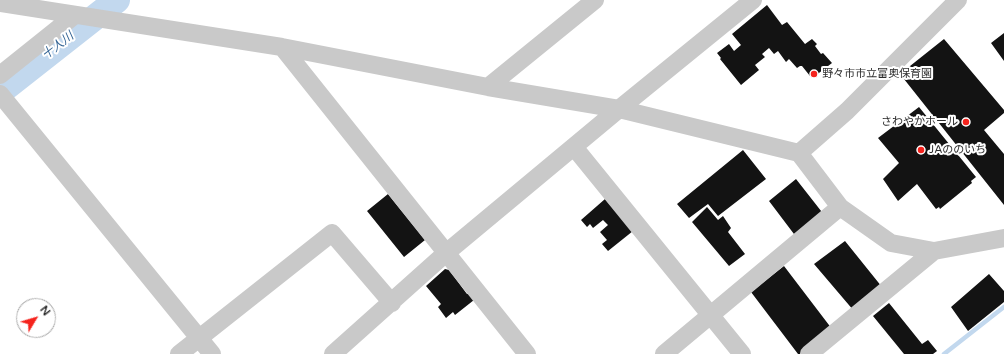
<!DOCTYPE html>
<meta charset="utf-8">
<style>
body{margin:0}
#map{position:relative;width:1004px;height:354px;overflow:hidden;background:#fff;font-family:"Varela Round",sans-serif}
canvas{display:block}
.north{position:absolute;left:16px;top:298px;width:40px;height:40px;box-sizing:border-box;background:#fff;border:1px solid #ababab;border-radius:50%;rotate:52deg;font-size:11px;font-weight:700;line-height:16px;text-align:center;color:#2c2c2c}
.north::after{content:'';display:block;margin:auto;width:14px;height:18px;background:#f5231d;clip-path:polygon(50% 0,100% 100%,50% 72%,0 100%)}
</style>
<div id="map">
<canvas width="1004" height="354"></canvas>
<div class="north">N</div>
</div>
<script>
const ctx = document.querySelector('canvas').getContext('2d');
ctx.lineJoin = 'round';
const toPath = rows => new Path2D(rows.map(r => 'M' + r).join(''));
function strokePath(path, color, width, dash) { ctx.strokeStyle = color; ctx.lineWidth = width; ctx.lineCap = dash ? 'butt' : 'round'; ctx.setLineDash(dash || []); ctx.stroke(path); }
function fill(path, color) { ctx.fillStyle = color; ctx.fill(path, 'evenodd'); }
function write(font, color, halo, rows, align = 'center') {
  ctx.font = font + ' "Varela Round","Noto Sans JP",sans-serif'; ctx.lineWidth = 4; ctx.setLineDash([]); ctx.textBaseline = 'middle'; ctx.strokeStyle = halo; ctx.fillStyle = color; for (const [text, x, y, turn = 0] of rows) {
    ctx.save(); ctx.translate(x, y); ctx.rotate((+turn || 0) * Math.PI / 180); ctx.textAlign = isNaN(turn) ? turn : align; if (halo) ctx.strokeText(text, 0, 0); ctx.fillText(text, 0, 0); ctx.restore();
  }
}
strokePath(toPath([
 [944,354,1004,307]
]), '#c2d8ee', 4.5);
strokePath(toPath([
 [0,92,117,0]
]), '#c2d8ee', 26);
fill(toPath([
 [767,5,782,25,787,22,805,44,812,39,817,44,815,46,821,54,823,53,832,63,815,76,813,74,810,76,802,66,800,66,797,68,789,59,786,62,778,51,774,54,769,48,762,54,765,57,755,65,759,70,741,85,720,59,721,58,717,53,729,44,734,51,741,45,732,34],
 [1004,33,1004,61,991,43],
 [944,39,1004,110,1004,113,984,130,1004,154,1004,205,900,74],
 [919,107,976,177,971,181,972,183,940,209,939,207,936,209,917,184,898,201,883,179,899,163,878,138],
 [743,150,766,179,718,216,708,204,689,218,677,204],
 [796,179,825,216,797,238,769,201],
 [388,194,425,240,404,257,367,211],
 [605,199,633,231,608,251,602,244,607,240,600,232,608,225,603,220,593,228,590,224,587,227,581,220],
 [707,207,718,220,723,216,731,228,728,232,745,254,729,266,692,222],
 [845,241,882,287,854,311,814,264],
 [784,266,832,329,802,354,798,354,751,292],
 [445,269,449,270,467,294,470,294,474,300,455,315,453,312,446,318,438,307,441,304,426,286],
 [989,274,1004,291,1004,302,968,331,951,307],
 [889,303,922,344,928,340,937,351,933,354,904,354,873,316]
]), '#131313');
strokePath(toPath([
 [958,0,847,111,799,153,840,207,891,243,934,251,1004,238],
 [0,3,282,47,488,87,619,109,799,153],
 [282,47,527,354],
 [0,75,75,15],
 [488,87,595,0],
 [0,94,212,354],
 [574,147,742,354],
 [179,354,332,233,392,303],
 [333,354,446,253,619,109,753,0],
 [664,354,840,207],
 [809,354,934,251]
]), '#c9c9c9', 18);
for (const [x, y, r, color] of [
 [814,74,4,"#f5231d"],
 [966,122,4,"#f5231d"],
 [921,150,4,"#f5231d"]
]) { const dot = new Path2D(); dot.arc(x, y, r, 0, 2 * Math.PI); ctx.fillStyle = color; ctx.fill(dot); strokePath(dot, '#fff', 1.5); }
write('11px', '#2c2c2c', '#fff', [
 ["野々市市立富奥保育園",822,74],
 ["さわやかホール",958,122,"right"],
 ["JAののいち",929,150]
], 'left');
write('italic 12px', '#346595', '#fff', [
 ["十人川",58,46,-38]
]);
</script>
